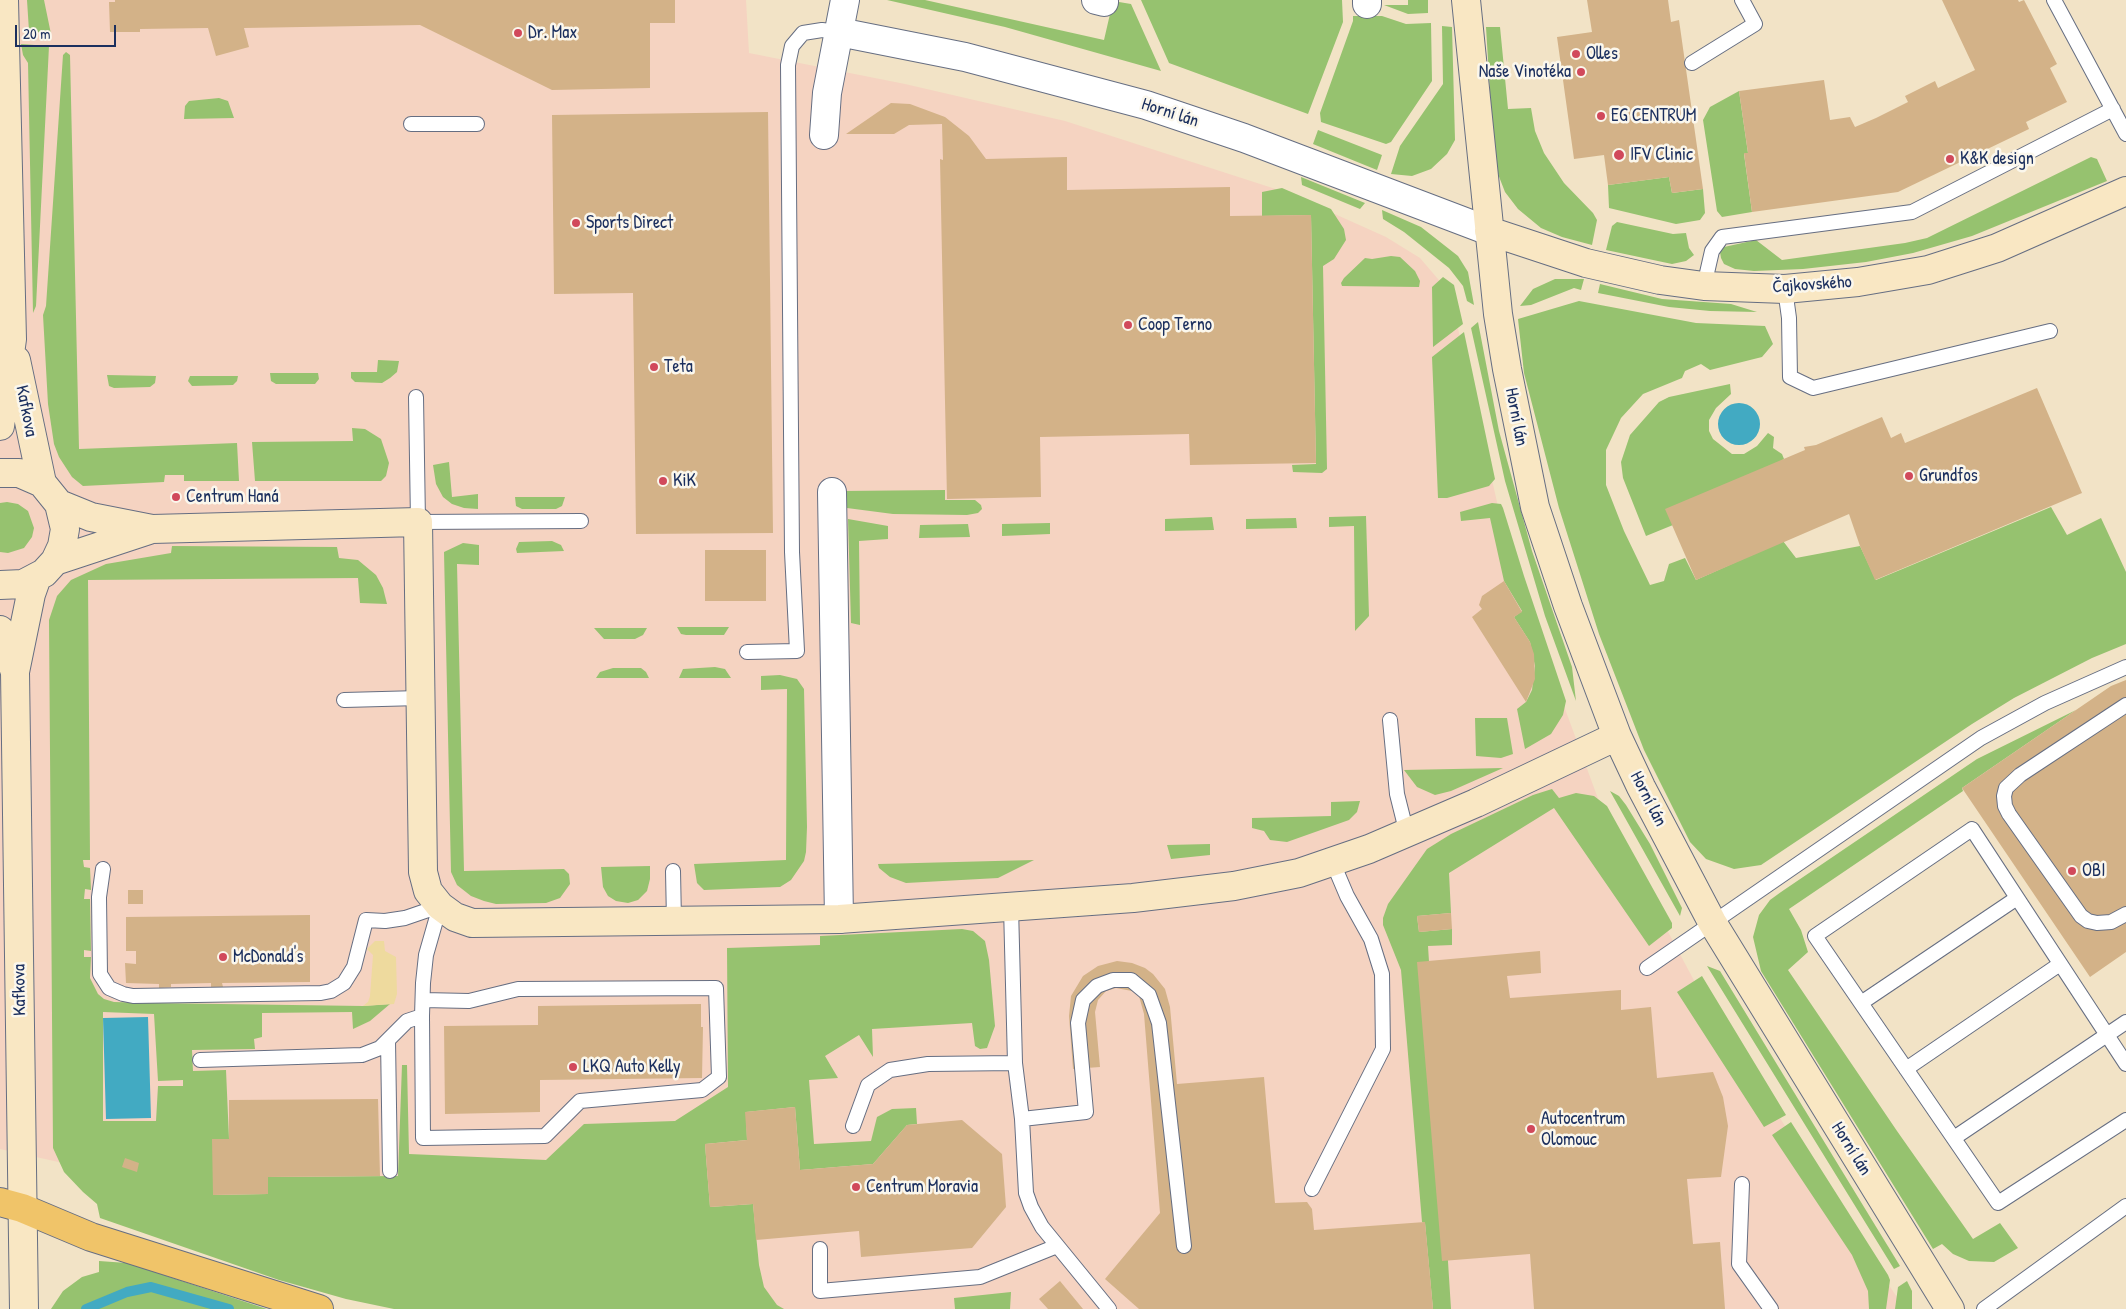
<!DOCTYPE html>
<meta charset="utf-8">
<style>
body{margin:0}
#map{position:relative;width:2126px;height:1309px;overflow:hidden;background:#f2e3c6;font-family:"Patrick Hand",sans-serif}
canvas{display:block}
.scale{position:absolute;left:15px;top:25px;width:101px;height:22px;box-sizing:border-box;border:2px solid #1b2f5e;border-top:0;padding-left:6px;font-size:15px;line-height:18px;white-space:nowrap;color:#1b2f5e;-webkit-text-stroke:4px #fbf7ec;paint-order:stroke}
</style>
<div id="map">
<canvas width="2126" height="1309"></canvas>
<div class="scale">20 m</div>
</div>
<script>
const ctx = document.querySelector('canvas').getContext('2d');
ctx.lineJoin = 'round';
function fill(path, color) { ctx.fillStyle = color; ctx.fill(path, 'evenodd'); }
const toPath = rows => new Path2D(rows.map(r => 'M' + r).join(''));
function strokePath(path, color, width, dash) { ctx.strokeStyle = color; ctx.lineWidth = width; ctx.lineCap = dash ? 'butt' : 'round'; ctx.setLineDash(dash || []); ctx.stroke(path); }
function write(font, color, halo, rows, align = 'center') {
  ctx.font = font + ' "Patrick Hand",sans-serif'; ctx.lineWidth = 5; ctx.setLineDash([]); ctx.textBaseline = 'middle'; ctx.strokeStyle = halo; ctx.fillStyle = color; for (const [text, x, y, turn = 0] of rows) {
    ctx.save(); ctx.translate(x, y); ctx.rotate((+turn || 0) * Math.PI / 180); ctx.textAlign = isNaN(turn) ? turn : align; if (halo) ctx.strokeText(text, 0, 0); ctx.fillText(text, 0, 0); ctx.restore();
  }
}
fill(toPath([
 [0,0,746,0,749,53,905,84,1065,121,1288,193,1386,237,1420,258,1450,293,1499,511,1543,649,1600,804,1698,988,1838,1210,1905,1309,719,1309,0,1149]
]), '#f5d3c1');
fill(toPath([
 [27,0,44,0,51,34,29,31],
 [887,0,925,0,1104,40,1113,1,1131,4,1161,71,1005,27],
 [1141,0,1342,0,1343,22,1308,114,1169,63],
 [1408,0,1428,0,1428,13,1408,14,1384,5,1408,5],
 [1353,16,1382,16,1406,24,1431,23,1432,81,1391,142,1386,144,1321,122,1320,113,1353,21],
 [1442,26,1452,27,1455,140,1447,154,1431,169,1412,176,1391,174,1400,146,1443,84],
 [1486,27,1500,27,1508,109,1531,108,1535,131,1544,153,1564,183,1593,213,1597,220,1592,245,1562,237,1541,228,1518,209,1505,192,1498,174,1493,142],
 [21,44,49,46,36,306,33,313,28,63,23,55],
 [66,52,70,55,79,449,237,443,239,481,184,481,184,475,165,475,164,482,83,486,72,477,59,457,54,444,48,404,43,315,46,306,63,55],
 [1739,91,1748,153,1744,154,1752,212,1722,217,1717,211,1703,120,1710,107],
 [219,98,228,101,234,118,184,119,185,106,189,101],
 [1318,130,1382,155,1377,170,1313,144],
 [2091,157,2097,159,2107,181,1972,236,1913,253,1866,262,1803,269,1754,271,1735,269,1724,264,1721,258,1720,252,1724,247,1756,240,1782,260,1905,243,1927,238],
 [1301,177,1365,203,1360,209,1302,185],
 [1669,177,1672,193,1703,189,1705,213,1700,220,1676,224,1609,208,1608,185],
 [1282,188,1331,209,1344,229,1346,240,1334,259,1323,266,1327,469,1322,473,1293,472,1292,465,1316,464,1311,215,1262,216,1262,192],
 [1382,210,1421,227,1458,256,1468,272,1474,305,1467,301,1463,286,1449,268,1404,232,1383,219],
 [1617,222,1673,234,1686,233,1689,248,1694,255,1686,261,1672,264,1606,250,1612,226],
 [1391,256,1400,257,1415,271,1420,281,1419,287,1342,286,1341,283,1344,278,1365,258,1372,259],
 [1443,277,1454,285,1463,324,1433,347,1432,287],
 [1555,279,1584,279,1581,290,1574,288,1531,305,1520,306,1533,289],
 [1600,284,1662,299,1731,304,1757,312,1710,311,1669,307,1598,293],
 [1579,301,1696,323,1765,326,1773,344,1762,357,1710,370,1701,364,1685,371,1682,378,1643,394,1621,418,1606,450,1606,485,1624,531,1650,585,1664,581,1669,564,1685,558,1696,580,1783,541,1796,558,1860,546,1876,580,2051,507,2067,535,2101,518,2126,572,2126,644,2092,658,2014,698,1972,724,1761,865,1734,869,1706,859,1690,842,1644,750,1599,634,1559,508,1524,373,1518,319],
 [1478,322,1499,431,1532,551,1572,667,1576,701,1545,616,1505,481,1471,328],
 [1464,332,1495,479,1489,486,1447,498,1438,498,1432,357],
 [378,360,399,361,397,372,390,378,382,383,355,382,351,378,351,372,377,372],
 [270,373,318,373,319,379,315,384,276,384,271,381],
 [107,375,156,376,155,383,150,387,114,388,109,386],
 [190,376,238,376,237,381,233,385,192,386,188,381],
 [1730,384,1731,394,1716,408,1709,420,1709,431,1713,439,1732,454,1744,454,1757,446,1768,433,1774,437,1773,448,1782,454,1784,459,1673,525,1646,536,1623,478,1621,462,1630,435,1659,402,1669,397],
 [352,428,365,429,381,439,389,463,386,476,381,481,255,481,252,442,353,441],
 [449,462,452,497,478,494,478,509,464,508,452,504,443,497,436,484,433,465],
 [945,490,945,500,975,500,981,505,982,509,978,513,967,515,893,514,847,508,842,491],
 [515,497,565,497,562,506,556,509,522,509,516,506],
 [7,502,18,504,28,511,34,528,32,537,24,548,8,553,0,552,0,503],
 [1492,503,1501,504,1503,508,1524,576,1566,701,1563,715,1551,734,1525,749,1517,709,1526,702,1532,690,1535,666,1530,642,1514,617,1522,611,1504,581,1490,518,1461,521,1460,512],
 [1366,516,1369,616,1355,631,1354,526,1329,527,1329,517],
 [1212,517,1214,530,1165,531,1165,519],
 [1296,518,1297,528,1246,529,1246,519],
 [848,519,888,526,888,539,859,541,860,625,851,623],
 [1050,523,1050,534,1002,536,1002,524],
 [968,524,970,537,919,538,920,525],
 [552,541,561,545,564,551,517,553,516,549,519,542],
 [463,543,479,545,479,565,457,564,464,871,564,869,569,874,570,884,560,898,546,903,496,904,484,901,471,896,457,885,451,872,444,552],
 [172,546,337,547,339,558,358,560,376,575,383,588,387,604,360,603,358,578,88,580,90,860,83,860,84,867,90,868,91,890,85,889,84,899,90,899,91,951,84,950,84,957,91,957,90,978,98,994,104,999,114,1002,150,1003,363,1006,390,1004,370,1021,353,1029,352,1012,262,1013,262,1037,254,1039,255,1049,192,1050,193,1071,226,1070,229,1139,213,1195,268,1194,268,1177,398,1176,402,1065,407,1065,409,1154,546,1160,584,1124,675,1121,728,1087,727,948,820,945,820,936,962,929,973,931,985,941,989,960,995,1026,987,1048,980,1049,975,1046,972,1023,872,1029,873,1057,859,1035,825,1056,838,1078,809,1080,814,1144,871,1141,877,1117,892,1109,916,1108,917,1124,907,1125,873,1164,800,1170,795,1107,746,1112,747,1140,705,1144,710,1207,753,1204,759,1265,764,1287,777,1305,784,1309,394,1309,346,1299,279,1280,100,1218,97,1204,83,1192,64,1172,53,1148,49,620,57,596,71,580,106,564,171,553],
 [103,1012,154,1014,158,1081,183,1080,183,1086,158,1086,156,1121,103,1121],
 [677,627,729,627,724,635,686,635,681,634],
 [594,628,647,628,643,635,635,639,604,639],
 [715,667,725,669,731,678,679,678,683,669],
 [613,668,641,668,646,672,649,678,596,678,600,672],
 [780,675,797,679,804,689,807,827,806,852,804,861,791,880,780,887,704,890,697,883,694,864,786,860,787,689,761,690,761,676],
 [2076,710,1962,788,1963,791,1789,909,1801,930,1808,952,1788,970,1897,1131,1973,1239,2000,1223,2018,1248,1994,1262,1969,1261,1953,1254,1942,1244,1933,1249,1761,971,1753,937,1759,915,1770,900,1781,892,1977,759],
 [1475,718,1507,718,1513,754,1501,758,1476,756],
 [1503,768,1451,791,1435,795,1417,787,1404,770],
 [1552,789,1559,798,1576,793,1594,796,1607,806,1672,923,1672,928,1649,946,1554,808,1449,873,1451,913,1417,916,1419,932,1452,929,1452,945,1428,946,1451,1309,1433,1309,1425,1223,1422,1222,1401,970,1383,925,1383,918,1388,904,1427,849,1451,834,1533,795],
 [1610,791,1619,796,1626,805,1650,844,1682,908,1680,916],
 [1360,801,1357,812,1349,820,1287,842,1270,840,1264,831,1252,828,1252,818,1331,816,1331,802],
 [1210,844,1210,855,1171,859,1167,845],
 [1034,860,998,878,906,883,890,877,879,868,878,864],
 [650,866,650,879,647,891,638,900,628,903,616,901,608,896,603,887,601,867],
 [1707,966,1720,971,1900,1266,1894,1269],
 [1702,976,1786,1115,1764,1127,1677,992],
 [1791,1122,1888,1275,1890,1280,1886,1309,1869,1309,1868,1291,1852,1255,1772,1135],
 [99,1261,127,1263,267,1309,51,1309,63,1291,82,1277,99,1272],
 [1907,1281,1912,1291,1912,1309,1895,1309,1898,1287],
 [1011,1292,1010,1309,955,1309,954,1298]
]), '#96c26f');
fill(toPath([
 [375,941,384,941,385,951,396,957,397,994,394,1004,363,1006,368,1002,370,996,373,955,367,949]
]), '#eeda9e');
fill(toPath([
 '1718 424a21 21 0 1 1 42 0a21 21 0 1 1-42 0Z',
 [148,1017,151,1118,106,1119,103,1018]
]), '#42aac2');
strokePath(toPath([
 [86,1309,127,1292,151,1287,229,1309]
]), '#42aac2', 10);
fill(toPath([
 [115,0,675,0,675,23,650,23,650,88,552,90,420,25,244,28,249,47,216,56,208,28,140,29,140,32,110,32,109,2,115,2],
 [1587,0,1668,0,1671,22,1679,20,1703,189,1672,193,1669,177,1608,185,1604,155,1574,159,1557,37,1592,32],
 [1942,0,2018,0,2019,2,2024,0,2057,64,2050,68,2067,102,2026,122,2029,129,1898,192,1752,212,1744,153,1748,153,1739,91,1824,80,1830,120,1850,117,1855,127,1876,118,1908,102,1905,96,1935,81,1938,88,1975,70],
 [891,103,910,104,945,117,969,136,986,159,1067,157,1067,190,1230,187,1230,216,1311,215,1316,463,1190,465,1189,434,1040,437,1041,497,947,499,940,159,943,160,942,124,909,125,894,134,846,134],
 [768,112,773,533,636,534,633,293,554,294,552,115],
 [2037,388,2082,493,1875,580,1860,546,1849,514,1696,580,1665,509,1805,450,1804,447,1816,445,1882,417,1891,438,1901,433,1905,443],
 [705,550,766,550,766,601,705,601],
 [1504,581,1522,612,1514,617,1530,642,1534,654,1535,679,1526,702,1472,617,1482,609,1479,605,1482,596],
 [2126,680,2126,952,2090,977,1962,788,2111,686],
 [128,890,143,890,143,904,128,904],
 [1451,913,1452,929,1419,932,1417,916],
 [310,915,310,982,222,983,223,987,211,987,211,983,171,984,171,987,159,988,159,984,126,983,125,963,136,964,136,951,126,951,126,917],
 [1540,951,1541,973,1507,976,1510,998,1621,990,1621,1010,1651,1007,1657,1078,1713,1072,1723,1097,1728,1126,1721,1177,1687,1179,1693,1244,1720,1242,1725,1309,1534,1309,1530,1254,1442,1261,1417,962],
 [1117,961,1132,963,1145,968,1153,974,1165,989,1170,1007,1177,1084,1264,1077,1275,1203,1307,1202,1312,1209,1314,1230,1425,1222,1433,1309,1139,1309,1105,1279,1160,1213,1144,1014,1139,996,1132,991,1116,988,1106,991,1098,1000,1095,1012,1100,1067,1073,1069,1069,1016,1071,996,1083,976,1098,966],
 [701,1004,701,1027,703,1027,702,1078,540,1080,540,1112,445,1114,444,1026,538,1025,538,1006],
 [378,1099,380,1176,268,1177,268,1194,213,1195,212,1139,229,1139,229,1100],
 [795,1107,800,1170,873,1164,907,1125,962,1120,1002,1154,1006,1207,972,1248,861,1257,859,1231,756,1240,753,1204,710,1207,705,1144,747,1140,745,1112],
 [125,1158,139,1163,137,1172,122,1167],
 [1060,1281,1083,1309,1048,1309,1039,1299]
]), '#d3b288');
const lane = toPath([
 [2054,0,2126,134],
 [1692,63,1755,24,1742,0],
 [411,124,477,124],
 [1704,286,1712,251,1722,237,1912,212,2113,109],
 [1785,289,1789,318,1790,377,1813,388,2050,331],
 [416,397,418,522,581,521],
 [747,652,797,651,792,552,788,65,792,46,803,33,822,30,839,32],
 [344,700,420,698],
 [2126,705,2020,775,2006,788,2004,796,2005,806,2009,814,2081,916,2088,921,2097,923,2111,922,2126,914],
 [1390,720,1397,794,1407,834],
 [103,869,99,897,100,974,109,988,123,994,133,996,321,993,331,991,344,983,354,967,366,920,385,921,405,918,440,906],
 [673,871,674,921],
 [1011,907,1015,1063,1022,1119,1026,1193,1031,1207,1042,1227,1109,1309],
 [1647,968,1981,738,2045,703,2126,667],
 [423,1000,469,1001,518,989,716,988,719,1077,702,1090,580,1101,545,1136,423,1138,422,1016,423,983,426,955,440,906],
 [1861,1003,2017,898],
 [388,1040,390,1171],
 [200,1060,362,1055,380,1048,407,1021,422,1016],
 [2126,1064,1972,829,1815,936,1998,1203,2126,1120],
 [1906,1069,2060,964],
 [1022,1119,1086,1112,1078,1023,1083,1000,1097,986,1113,980,1131,980,1149,995,1159,1023,1184,1246],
 [853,1126,868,1085,890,1070,928,1064,1015,1063],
 [1954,1138,2126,1022],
 [1742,1184,1739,1264,1771,1309],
 [1312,1189,1383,1049,1382,974,1371,939,1347,896,1333,863],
 [820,1249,820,1291,980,1277,1057,1246],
 [1984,1309,2126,1206]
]);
const street = toPath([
 [1096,0,1104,2],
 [1367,0,1367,4],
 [839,32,965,57,1146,105,1244,138,1489,231],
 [824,135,827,93,845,0],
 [832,492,839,919]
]);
const secondary = toPath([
 [1466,0,1498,314,1507,369,1535,507,1568,606,1617,736,1641,787,1712,922,1950,1309],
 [1489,231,1586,263,1660,280,1704,286,1785,289,1858,282,1928,270,1997,248,2126,191],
 [16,360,42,483],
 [0,426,12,339,4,0],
 [0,473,19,473,42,483,59,504,65,529,62,546,55,561,44,573,23,584,0,585],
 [59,504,91,517,152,529,418,522,423,872,428,891,440,906,455,917,472,923,839,919,1133,898,1234,886,1299,873,1369,849,1476,803,1617,736],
 [55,561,149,530],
 [0,630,15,672],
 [24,1309,15,672,31,594,37,577]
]);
const primary = toPath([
 [0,1202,22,1208,91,1237,319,1309]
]);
strokePath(lane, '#666e82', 16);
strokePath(street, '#666e82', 30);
strokePath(secondary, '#666e82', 30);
strokePath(primary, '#666e82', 30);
strokePath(lane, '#fff', 14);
strokePath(street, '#fff', 28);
strokePath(secondary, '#f9e7c3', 28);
strokePath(primary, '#f0c469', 28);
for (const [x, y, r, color] of [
 [518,33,5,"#d1495b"],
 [1576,54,5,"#d1495b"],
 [1581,72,5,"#d1495b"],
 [1601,116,5,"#d1495b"],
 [1619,155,6,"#d1495b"],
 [1950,159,5,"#d1495b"],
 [576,223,5,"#d1495b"],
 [1128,325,5,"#d1495b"],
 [654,367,5,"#d1495b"],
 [1909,476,5,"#d1495b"],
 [663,481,5,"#d1495b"],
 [176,497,5,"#d1495b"],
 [2072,871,5,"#d1495b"],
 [223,957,5,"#d1495b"],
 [573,1067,5,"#d1495b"],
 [1531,1129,5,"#d1495b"],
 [856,1187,5,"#d1495b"]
]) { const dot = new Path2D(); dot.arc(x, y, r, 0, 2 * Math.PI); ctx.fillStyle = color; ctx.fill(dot); strokePath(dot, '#fbf7ec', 2); }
write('18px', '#1b2f5e', '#fbf7ec', [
 ["Dr. Max",528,33],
 ["Olles",1586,54],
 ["Naše Vinotéka",1571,72,"right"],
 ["EG CENTRUM",1611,116],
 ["IFV Clinic",1630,155],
 ["K&K design",1960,159],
 ["Sports Direct",586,223],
 ["Coop Terno",1138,325],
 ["Teta",664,367],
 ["Grundfos",1919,476],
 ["KiK",673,481],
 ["Centrum Haná",186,497],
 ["OBI",2082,871],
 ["McDonald's",233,957],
 ["LKQ Auto Kelly",583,1067],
 ["Autocentrum",1541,1119],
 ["Olomouc",1541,1140],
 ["Centrum Moravia",866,1187]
], 'left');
write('18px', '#1b2f5e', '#fbf7ec', [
 ["Horní lán",1170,113,18],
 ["Čajkovského",1812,285,-4],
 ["Kafkova",26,411,79],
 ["Horní lán",1516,417,79],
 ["Horní lán",1648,799,63],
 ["Kafkova",20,990,-91],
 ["Horní lán",1851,1149,58]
]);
</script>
